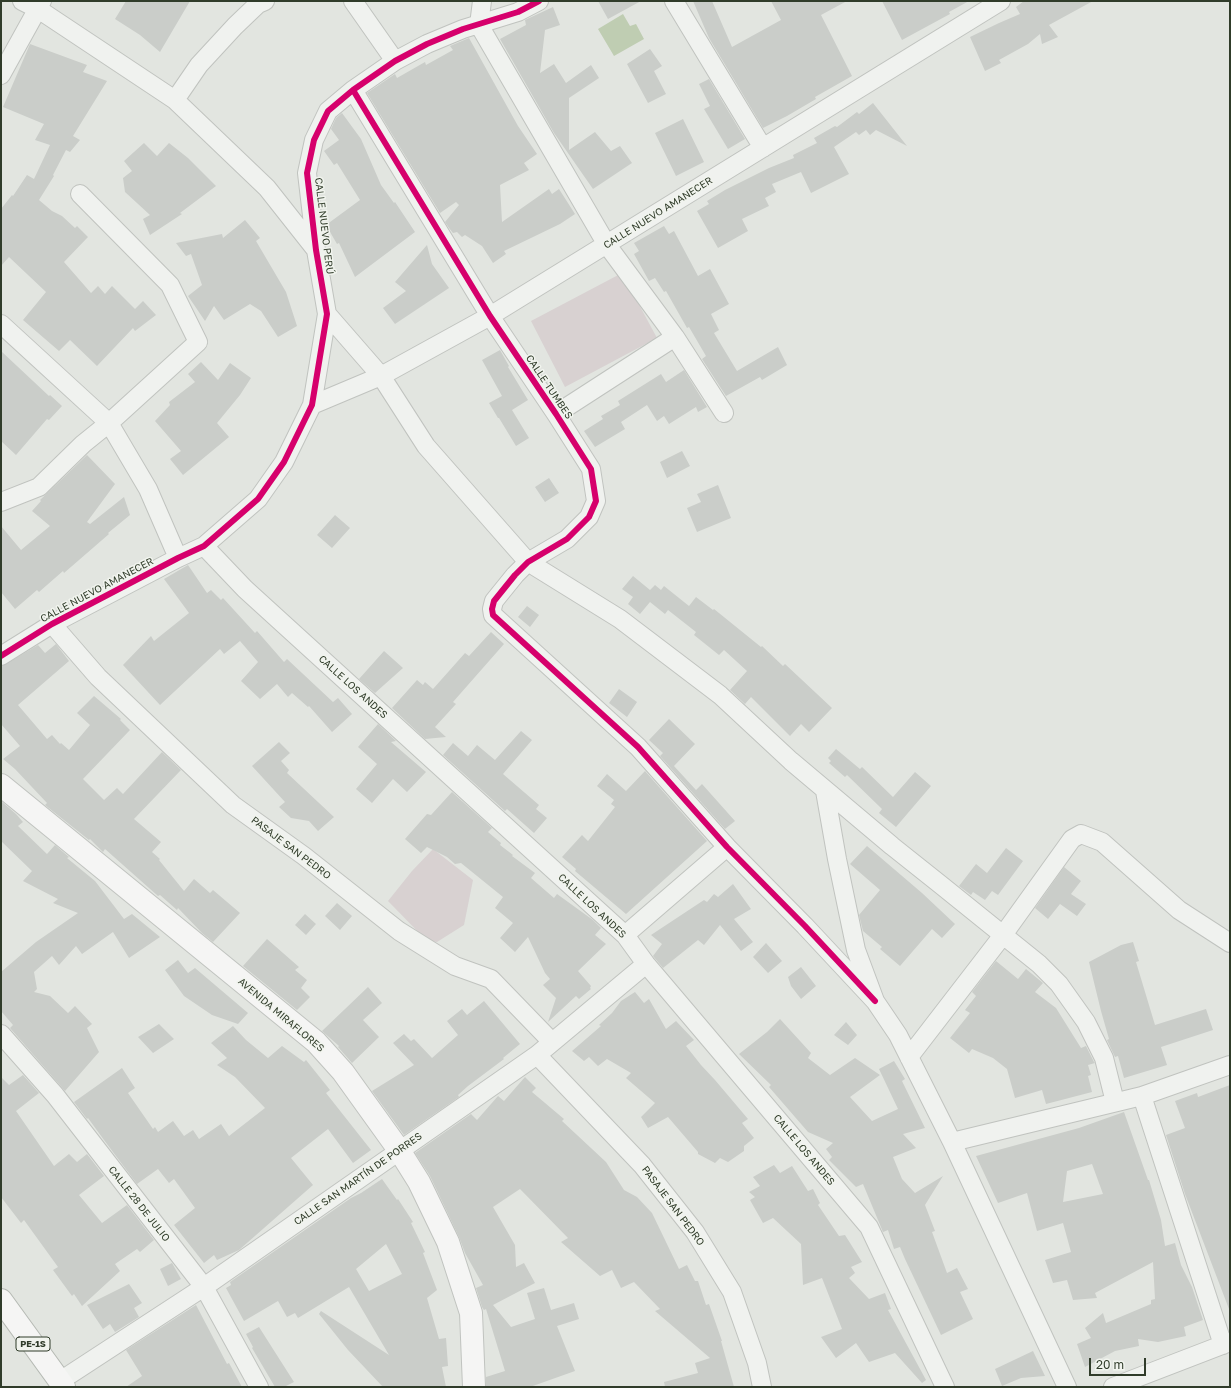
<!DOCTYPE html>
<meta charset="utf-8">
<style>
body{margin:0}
#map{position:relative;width:1231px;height:1388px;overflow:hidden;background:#e2e5e0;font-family:"Golos Text",sans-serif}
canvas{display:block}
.frame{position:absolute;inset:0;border:2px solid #303c2a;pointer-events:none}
.scale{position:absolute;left:1089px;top:1358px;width:57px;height:18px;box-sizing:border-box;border:2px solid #303c2a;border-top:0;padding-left:5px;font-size:12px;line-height:14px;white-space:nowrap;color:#303c2a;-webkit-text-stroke:3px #f1f4ee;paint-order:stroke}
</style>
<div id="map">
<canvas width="1231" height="1388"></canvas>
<div class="frame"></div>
<div class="scale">20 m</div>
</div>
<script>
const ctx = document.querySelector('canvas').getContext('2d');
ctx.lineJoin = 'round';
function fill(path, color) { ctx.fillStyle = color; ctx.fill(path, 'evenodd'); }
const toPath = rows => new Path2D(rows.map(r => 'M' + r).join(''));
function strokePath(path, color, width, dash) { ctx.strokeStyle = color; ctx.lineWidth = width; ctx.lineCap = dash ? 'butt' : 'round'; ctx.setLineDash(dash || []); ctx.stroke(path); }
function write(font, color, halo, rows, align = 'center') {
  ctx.font = font + ' "Golos Text",sans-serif'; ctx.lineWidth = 3; ctx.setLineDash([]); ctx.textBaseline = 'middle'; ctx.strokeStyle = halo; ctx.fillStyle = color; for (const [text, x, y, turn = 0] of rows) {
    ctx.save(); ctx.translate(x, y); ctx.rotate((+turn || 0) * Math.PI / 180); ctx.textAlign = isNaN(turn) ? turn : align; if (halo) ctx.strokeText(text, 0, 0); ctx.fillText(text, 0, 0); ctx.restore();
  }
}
fill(toPath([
 [622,273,657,338,565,387,531,321],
 [433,849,473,880,464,925,437,942,427,941,388,901,412,871]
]), '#d8d1d1');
fill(toPath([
 [623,14,630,26,636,24,644,39,614,56,598,29]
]), '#bfcdb2');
fill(toPath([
 [126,1,190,1,160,52,140,35,115,19],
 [598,1,641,1,608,19],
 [693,1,712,1,732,47,781,20,771,1,847,1,821,15,852,76,815,97,816,99,787,116,763,128,709,38],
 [882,1,969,1,949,12,950,14,902,40],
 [1024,1,1093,1,1049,25,1058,37,1042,44,1040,34,1028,44,999,60,1001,63,985,71,970,37,999,23,1020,14,1016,7],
 [553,7,560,25,545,30,540,73,554,64,566,83,591,65,599,78,569,98,569,150,595,132,611,151,620,146,632,163,593,189,554,133,500,39,526,25,525,20],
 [469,38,518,126,537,154,524,163,529,170,500,185,502,222,549,189,552,194,559,189,575,214,560,224,504,251,506,254,493,263,482,246,465,235,462,237,457,232,453,233,449,228,445,222,459,205,456,202,440,213,367,93,395,74,397,78,425,62,426,65,453,50,450,46],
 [30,44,87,65,83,72,107,81,73,136,80,140,70,152,66,150,53,175,54,176,39,200,52,211,62,216,75,228,77,226,88,237,64,262,91,293,98,286,105,294,112,286,135,309,143,301,156,315,135,331,133,328,97,366,70,340,59,351,23,320,46,292,9,257,1,266,1,209,12,195,13,196,27,175,34,179,50,145,35,140,44,124,3,107],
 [650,49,662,66,654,71,666,94,648,103,627,64],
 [709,79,745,139,728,149,704,109,710,106,699,84],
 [873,103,907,146,876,130,870,135,866,130,859,135,856,132,834,147,849,174,811,193,801,172,772,184,776,192,765,198,769,206,742,219,748,231,718,248,697,211,709,204,707,201,725,190,769,168,794,158,793,155,817,143,814,138,835,126,837,127,857,112,859,114],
 [342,113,361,139,381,185,394,203,395,202,415,232,355,277,339,243,337,244,326,225,360,200,337,163,334,165,324,151,339,140,331,129,336,118],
 [683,119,704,162,676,176,655,133],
 [144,143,157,156,169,143,188,158,216,186,180,213,182,214,150,235,143,219,150,215,125,192,123,178,132,171,124,161],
 [245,220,260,238,256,241,286,292,297,326,278,337,261,311,250,304,224,320,214,306,205,321,188,296,202,285,191,254,186,256,176,243,222,234,223,238],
 [664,226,669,234,674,231,698,276,710,269,729,304,711,314,719,330,714,333,737,371,778,347,787,365,762,380,760,377,726,396,702,359,706,356,689,327,687,328,666,291,664,292,655,278,649,281,634,254,639,251,634,243],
 [427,245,432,264,449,288,395,324,383,308,406,291,395,282],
 [500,350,509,366,508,367,528,400,512,410,529,438,516,446,499,418,498,418,489,403,502,396,482,360],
 [1,351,49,396,50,395,62,406,49,420,47,419,16,455,1,441],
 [201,362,218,380,230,363,251,378,240,395,217,423,229,437,183,475,170,459,181,451,155,421,170,405,169,402,195,382,188,374],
 [684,370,707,407,698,412,696,407,669,424,664,416,657,421,647,405,621,422,625,429,595,447,584,431,603,419,601,416,620,405,618,401,661,374,666,382],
 [682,451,690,466,667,478,660,462],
 [87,455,115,484,87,522,90,524,124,497,130,515,108,533,109,534,64,573,63,571,39,592,37,590,15,609,1,592,1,526,21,550,50,526,32,511,41,501,40,500],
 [549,478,559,493,545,502,535,487],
 [718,485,731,518,697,532,687,508,701,502,697,494],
 [335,515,350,528,332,548,317,535],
 [188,565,207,593,211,590,221,600,223,598,255,633,257,631,284,662,287,659,333,702,338,698,352,714,332,732,309,706,308,707,292,693,288,697,277,684,260,699,241,681,258,662,240,641,224,654,220,649,160,705,123,665,151,636,154,641,189,613,164,579],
 [633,576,650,590,655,585,661,590,664,586,689,606,696,597,713,610,714,609,761,647,762,646,783,666,785,664,832,708,809,732,801,724,790,736,751,697,745,704,730,690,747,671,724,650,719,655,694,635,696,632,668,610,665,614,650,602,640,614,628,604,633,597,622,589],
 [527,606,539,615,530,627,518,617],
 [491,632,504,644,453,702,456,704,435,727,446,737,425,739,392,708,417,680,423,685,425,682,433,689,465,653,469,656],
 [56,644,69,661,18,705,47,739,52,735,60,744,61,743,69,750,90,725,77,713,94,696,121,719,120,720,130,730,83,779,104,800,117,788,123,794,162,752,181,770,134,819,161,842,152,852,160,859,159,860,184,891,194,879,210,893,213,890,240,913,213,942,202,933,178,908,177,910,160,895,158,896,105,849,103,852,90,839,89,840,45,805,47,803,15,769,3,759,20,746,1,724,1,667,38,645,45,653],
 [384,651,403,668,375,693,359,679],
 [619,689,637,702,627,717,609,703],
 [669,719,695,744,674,766,696,790,702,784,735,821,725,829,660,756,663,753,649,740],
 [378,724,396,741,391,742,426,772,407,792,393,779,372,803,356,789,377,764,358,747],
 [521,731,532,740,503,774,539,805,536,809,547,818,534,833,507,809,505,811,443,755,453,743,468,756,477,745,495,760],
 [279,742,290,753,281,761,289,770,287,773,334,817,318,831,309,821,291,818,279,807,285,802,252,766],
 [836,749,860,769,862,767,893,797,915,772,931,786,896,827,879,813,882,809,847,775,845,777,829,763,831,761,828,758],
 [645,771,707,841,626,914,575,871,576,869,562,857,582,835,588,841,615,807,611,804,614,800,597,786,607,774,626,791],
 [452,792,492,828,488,832,501,843,500,845,513,855,512,856,535,873,531,878,554,898,557,894,593,920,601,928,595,935,606,944,578,971,591,986,590,988,591,989,579,999,576,996,548,1022,556,998,543,985,550,979,545,973,528,937,515,952,500,938,513,923,495,908,503,897,461,863,455,864,447,857,427,847,421,853,405,839,427,814,431,815],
 [1,801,16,814,23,822,18,826,47,854,55,845,69,857,67,858,95,881,124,919,132,914,160,937,129,958,113,932,82,954,76,946,59,965,52,956,34,972,37,989,34,992,50,996,68,1013,75,1006,92,1024,87,1028,99,1052,65,1091,10,1028,13,1025,1,1011,1,972,36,942,78,913,53,903,58,899,23,881,32,871,1,841],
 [867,846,922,893,955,924,942,938,932,929,900,966,880,949,882,947,863,931,859,915,880,890,850,864],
 [1006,848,1023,861,998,895,992,891,985,900,973,892,971,895,959,886,976,864,987,873],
 [1064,867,1081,881,1071,894,1086,904,1077,916,1060,904,1048,919,1035,908],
 [733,884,751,909,734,919,753,942,741,951,720,925,704,945,698,940,663,968,653,956,662,944,651,935,704,900,707,902,714,894,718,897],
 [337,903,352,916,340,930,325,916],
 [305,914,316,924,306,935,295,925],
 [267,939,299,967,295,970,307,980,301,988,310,997,297,1010,243,966],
 [1133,942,1139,961,1136,962,1155,1025,1206,1009,1213,1030,1161,1047,1167,1065,1124,1078,1118,1056,1115,1057,1107,1040,1109,1039,1101,1011,1089,962,1121,945],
 [766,943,782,961,768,973,753,957],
 [178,960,188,973,195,968,248,1013,238,1024,212,1015,184,996,165,970],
 [996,961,1018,979,1026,969,1043,983,1035,992,1056,1008,1081,1048,1086,1046,1094,1062,1095,1063,1088,1065,1091,1075,1088,1076,1092,1092,1046,1104,1042,1090,1015,1098,1007,1069,993,1058,972,1049,969,1053,950,1038,970,1013,965,1010,976,996,972,992],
 [801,967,816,986,801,999,791,986,788,977],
 [368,987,382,1003,363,1020,379,1037,352,1063,338,1047,339,1046,322,1031],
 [635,992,644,1003,649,999,666,1029,676,1021,694,1040,686,1046,701,1065,715,1080,748,1119,742,1123,754,1138,744,1146,744,1151,728,1162,720,1158,715,1163,698,1154,698,1152,668,1117,648,1128,641,1117,655,1103,626,1078,631,1073,607,1059,598,1066,589,1057,584,1061,572,1051,601,1026,599,1025,612,1013,621,1001],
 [484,1001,520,1044,503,1058,504,1059,468,1086,458,1095,459,1097,404,1135,372,1091,414,1065,393,1043,404,1034,411,1041,414,1039,432,1058,458,1035,447,1021,462,1009,467,1015],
 [780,1019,811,1053,808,1058,830,1075,855,1058,880,1075,850,1097,872,1121,898,1109,879,1069,894,1061,905,1079,902,1081,925,1128,903,1134,916,1148,893,1157,902,1179,915,1193,943,1176,925,1205,935,1231,932,1232,947,1273,957,1268,968,1289,960,1292,973,1319,941,1335,905,1259,900,1247,894,1249,888,1230,883,1232,863,1184,856,1187,829,1160,832,1157,826,1149,833,1143,808,1132,769,1087,771,1085,739,1054,767,1032],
 [846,1022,857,1035,848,1045,834,1035],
 [159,1024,174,1039,153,1053,138,1037],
 [233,1026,246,1040,268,1058,282,1046,304,1062,306,1060,330,1090,326,1093,371,1150,353,1163,328,1129,291,1158,313,1185,239,1250,217,1260,214,1255,204,1263,174,1225,195,1208,174,1179,169,1183,158,1169,137,1184,104,1140,88,1118,87,1119,74,1102,122,1068,135,1088,128,1093,153,1129,155,1127,158,1132,173,1121,184,1136,193,1130,199,1139,221,1124,229,1136,265,1108,235,1077,217,1065,227,1058,211,1043],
 [23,1075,39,1093,16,1111,54,1166,69,1154,77,1162,87,1154,104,1176,79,1195,102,1223,127,1205,154,1240,140,1252,137,1249,115,1264,120,1271,82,1306,74,1294,72,1296,53,1270,58,1267,24,1220,21,1223,1,1197,1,1077,9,1085],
 [525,1077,536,1088,532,1092,564,1119,562,1121,606,1162,624,1190,637,1197,652,1213,679,1269,687,1265,695,1281,698,1281,706,1305,709,1304,722,1341,721,1341,734,1387,665,1387,664,1382,698,1373,695,1363,710,1358,655,1311,660,1309,634,1282,621,1288,612,1270,600,1276,561,1242,568,1238,520,1189,493,1207,515,1245,516,1267,524,1263,535,1283,493,1305,511,1327,535,1319,527,1293,544,1288,551,1310,574,1303,579,1319,557,1326,575,1371,530,1387,486,1387,486,1377,505,1371,486,1309,484,1310,482,1307,476,1288,483,1285,465,1253,459,1237,430,1176,415,1153,471,1114,477,1120,498,1096,504,1101],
 [1230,1085,1230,1308,1229,1309,1185,1194,1166,1135,1185,1128,1175,1101,1197,1093,1198,1097],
 [1124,1112,1148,1180,1149,1180,1161,1220,1165,1246,1175,1243,1181,1265,1192,1287,1203,1320,1184,1327,1186,1336,1158,1342,1138,1339,1139,1346,1115,1351,1085,1367,1077,1344,1091,1338,1085,1328,1103,1313,1106,1323,1151,1304,1151,1300,1155,1299,1153,1262,1095,1293,1097,1298,1073,1300,1067,1280,1053,1283,1045,1260,1071,1252,1063,1223,1037,1231,1027,1193,998,1203,976,1156,1079,1128],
 [1092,1164,1103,1194,1063,1202,1067,1171],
 [774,1165,780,1173,792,1166,808,1191,813,1189,820,1203,818,1205,839,1236,845,1235,862,1262,851,1267,855,1273,849,1278,869,1299,885,1293,891,1309,888,1310,926,1380,922,1383,895,1353,869,1362,856,1343,836,1358,821,1337,842,1329,822,1278,803,1285,801,1244,773,1218,763,1223,750,1200,755,1197,749,1192,760,1186,753,1177],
 [382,1179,397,1200,398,1199,413,1222,411,1223,425,1252,423,1253,437,1290,427,1298,439,1339,446,1338,448,1366,442,1367,446,1387,383,1387,348,1350,319,1314,321,1311,389,1355,349,1287,298,1318,295,1313,287,1317,278,1301,244,1321,226,1288,231,1285,230,1282,351,1198,361,1193],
 [386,1244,402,1274,369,1291,356,1269],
 [172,1263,181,1279,168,1286,160,1269],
 [129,1284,142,1303,134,1308,139,1317,115,1332,110,1324,103,1329,87,1305],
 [196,1305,227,1364,229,1363,242,1387,126,1387,142,1376,126,1350],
 [259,1327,294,1382,284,1387,275,1387,252,1348,253,1347,246,1334],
 [1033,1351,1045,1376,1021,1378,1002,1386,995,1369]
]), '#cacdc9');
const street = toPath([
 [22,1,38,9,175,100,267,188,316,250],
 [353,1,395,61],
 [482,1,479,25,607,245,675,337,556,414],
 [674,1,763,148],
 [1,75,42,1],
 [353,90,490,316,556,414,591,469,596,501,589,517,567,539,528,562,515,575,494,601,492,609,493,615,638,747,727,847,805,926,875,1001],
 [175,100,199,65,235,26,258,4,265,1],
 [327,314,381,376,490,316,1001,1],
 [1,324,109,423,148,489,178,558],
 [675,337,724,413],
 [312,405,381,376,426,446,528,562,620,619,720,695,791,761,892,846,941,885,1039,964,1059,984,1086,1022,1104,1058,1115,1102],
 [1,502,39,487,83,444,109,423,198,342,170,285,80,194],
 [204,546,245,589,625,935,646,964,869,1227,945,1387],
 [52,624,98,677,233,805,304,856,399,931,455,966,491,979,552,1042],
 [1,656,52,624,178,558,204,546,258,499,284,462,312,405,327,314,316,250,307,173,314,140,328,111,353,90,395,61,427,44,463,29,518,12,539,1],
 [825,791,837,859,856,950,875,1001,898,1035,952,1142],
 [625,935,727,847],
 [1,1034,55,1095,204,1287,259,1387],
 [537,1055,642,1165,695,1232,732,1292,757,1363,762,1387],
 [909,1057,1003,935,1072,839,1081,834,1102,842,1179,910,1230,943],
 [1142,1096,1223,1345],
 [60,1381,204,1287,537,1055,646,964],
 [1067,1387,952,1142,1142,1096,1230,1065],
 [1113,1387,1230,1342]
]);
const secondary = toPath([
 [1,785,316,1042,343,1072,399,1150,419,1182,448,1242,471,1313,474,1387]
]);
const highway = toPath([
 [1,1300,64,1387]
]);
strokePath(street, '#c0c3bf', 20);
strokePath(secondary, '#c0c3bf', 24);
strokePath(highway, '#b5b9b3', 24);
strokePath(street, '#f0f2ef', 18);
strokePath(secondary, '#f5f5f4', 22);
strokePath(highway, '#f5f5f4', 22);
strokePath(toPath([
 [353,90,490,316,556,414,591,469,596,501,589,517,567,539,528,562,515,575,494,601,492,609,493,615,638,747,727,847,805,926,875,1001],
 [1,656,52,624,178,558,204,546,258,499,284,462,312,405,327,314,316,250,307,173,314,140,328,111,353,90,395,61,427,44,463,29,518,12,539,1]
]), '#d6006c', 6);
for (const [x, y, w] of [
 [33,1344,34]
]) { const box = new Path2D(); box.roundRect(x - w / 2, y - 7, w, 14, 3); ctx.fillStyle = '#f1f4ee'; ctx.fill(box); strokePath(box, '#303c2a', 1); }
write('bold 9px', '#303c2a', null, [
 ["PE-1S",33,1344]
]);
write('10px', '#303c2a', '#f1f4ee', [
 ["CALLE NUEVO AMANECER",658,213,-32],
 ["CALLE NUEVO PERÚ",324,226,83],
 ["CALLE TUMBES",549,387,56],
 ["CALLE NUEVO AMANECER",97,590,-28],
 ["CALLE LOS ANDES",353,687,42],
 ["PASAJE SAN PEDRO",291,848,37],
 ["CALLE LOS ANDES",592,906,43],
 ["AVENIDA MIRAFLORES",281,1015,40],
 ["CALLE LOS ANDES",804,1150,50],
 ["CALLE SAN MARTÍN DE PORRES",358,1179,-35],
 ["CALLE 28 DE JULIO",139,1204,52],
 ["PASAJE SAN PEDRO",673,1206,53]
]);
</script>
